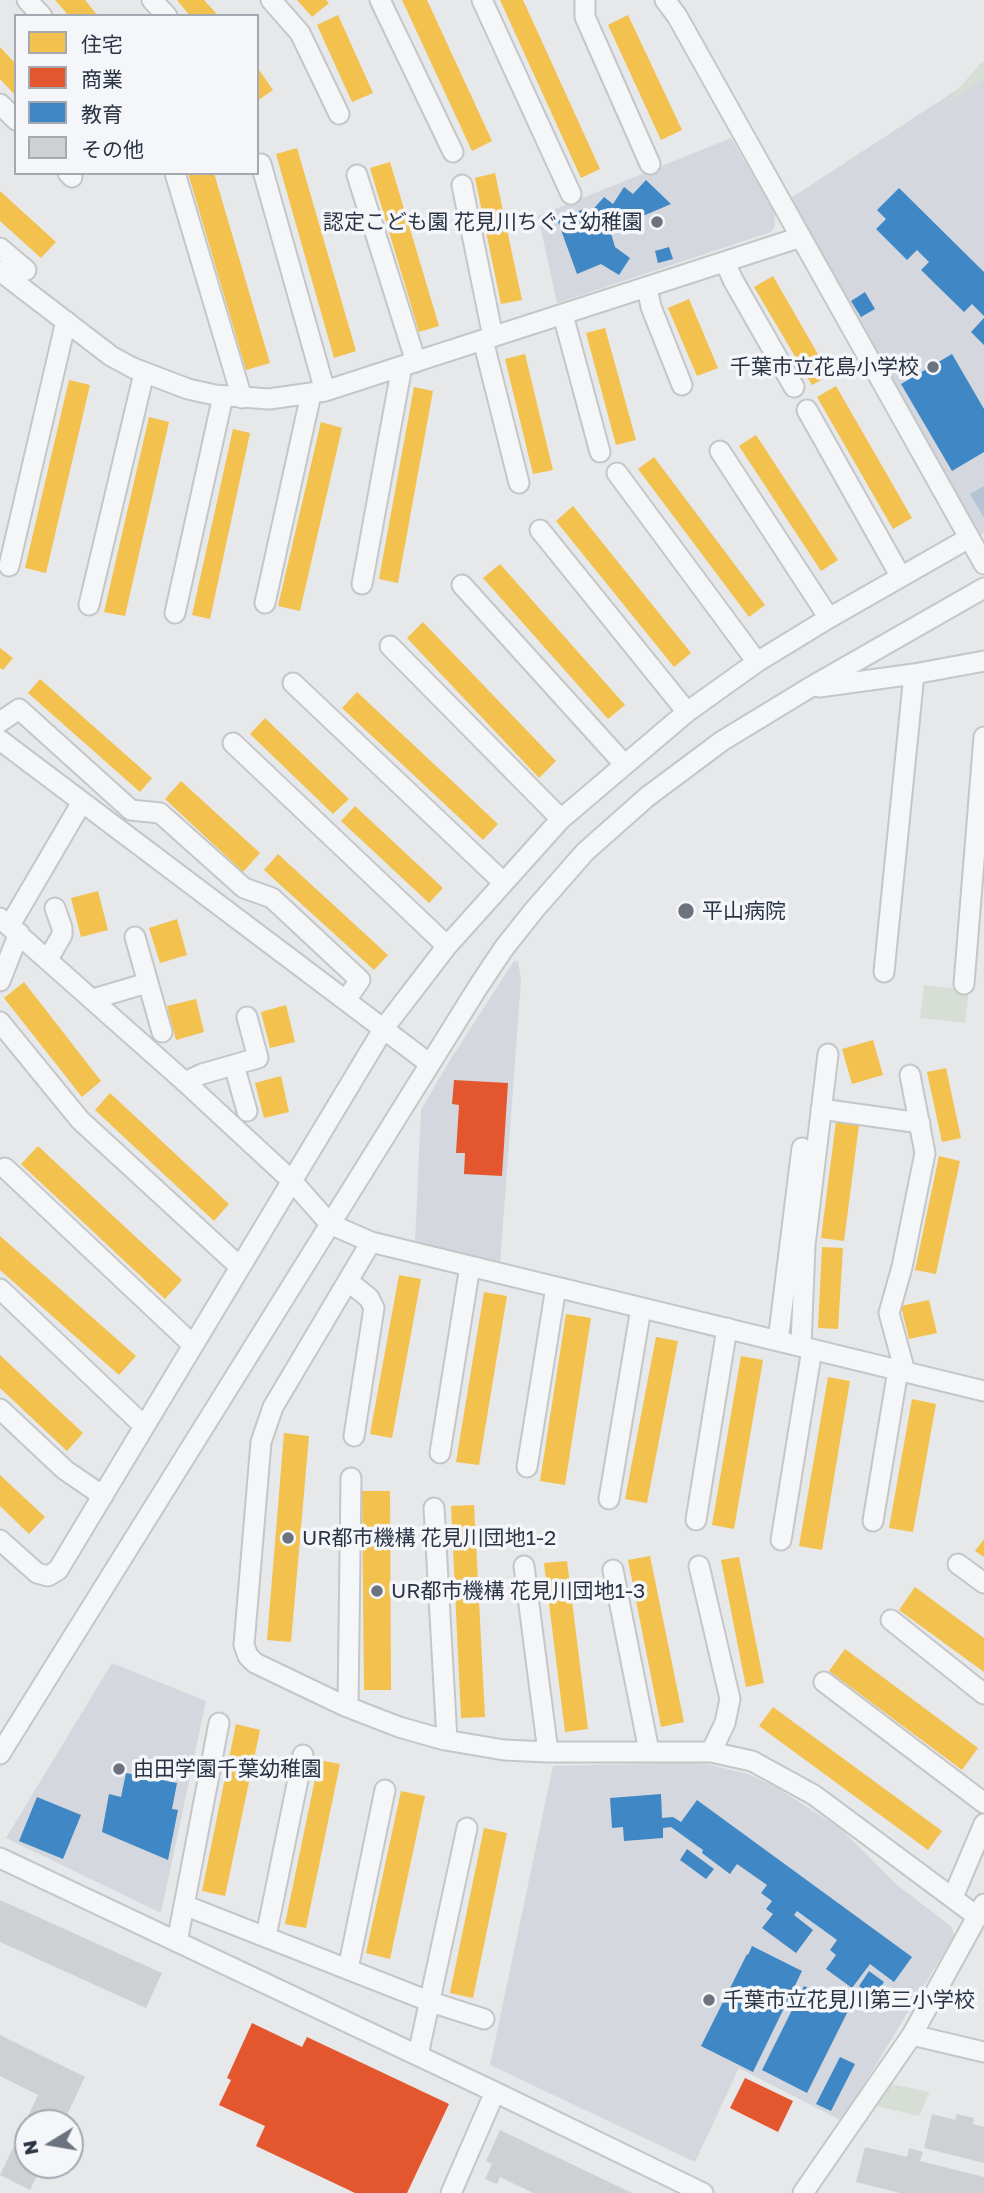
<!DOCTYPE html>
<meta charset="utf-8">
<style>
body{margin:0}
#map{position:relative;width:984px;height:2193px;overflow:hidden;background:#e6e8ea;font-family:"Golos Text","Noto Sans JP",sans-serif}
canvas{display:block}
.legend{position:absolute;left:14px;top:14px;width:245px;height:161px;box-sizing:border-box;background:#f4f6f9;border:2px solid #a4a8b1;margin:0;padding:9px 12px;list-style:none;font-size:21px;color:#2b3445}
.legend li{display:flex;align-items:center;gap:14px;height:35px}
.legend b{width:35px;border:2px solid #a4a8b1}
.north{position:absolute;left:14px;top:2109px;width:70px;height:70px;box-sizing:border-box;background:#f4f6f9;border:2px solid #a4a8b1;border-radius:50%;rotate:259deg;font-size:19px;font-weight:700;line-height:28px;text-align:center;color:#2b3445}
.north::after{content:'';display:block;margin:auto;width:24px;height:32px;background:#6c737f;clip-path:polygon(50% 0,100% 100%,50% 72%,0 100%)}
</style>
<div id="map">
<canvas width="984" height="2193"></canvas>
<ul class="legend">
<li><b style="height:19px;background:#f2c14e"></b>住宅</li>
<li><b style="height:19px;background:#e4572e"></b>商業</li>
<li><b style="height:19px;background:#3f88c5"></b>教育</li>
<li><b style="height:19px;background:#ced0d3"></b>その他</li>
</ul>
<div class="north">N</div>
</div>
<script>
const ctx = document.querySelector('canvas').getContext('2d');
ctx.lineJoin = 'round';
function fill(path, color) { ctx.fillStyle = color; ctx.fill(path, 'evenodd'); }
const toPath = rows => new Path2D(rows.map(r => 'M' + r).join(''));
function strokePath(path, color, width, dash) { ctx.strokeStyle = color; ctx.lineWidth = width; ctx.lineCap = dash ? 'butt' : 'round'; ctx.setLineDash(dash || []); ctx.stroke(path); }
function write(font, color, halo, rows, align = 'center') {
  ctx.font = font + ' "Golos Text","Noto Sans JP",sans-serif'; ctx.lineWidth = 7; ctx.setLineDash([]); ctx.textBaseline = 'middle'; ctx.strokeStyle = halo; ctx.fillStyle = color; for (const [text, x, y, turn = 0] of rows) {
    ctx.save(); ctx.translate(x, y); ctx.rotate((+turn || 0) * Math.PI / 180); ctx.textAlign = isNaN(turn) ? turn : align; if (halo) ctx.strokeText(text, 0, 0); ctx.fillText(text, 0, 0); ctx.restore();
  }
}
fill(toPath([
 [984,72,984,533,978,536,788,200],
 [731,138,774,211,775,226,771,232,557,303,538,216],
 [514,961,518,961,521,980,500,1265,415,1244,421,1110,450,1060],
 [112,1663,206,1701,161,1913,6,1838],
 [678,1763,707,1764,748,1774,776,1787,841,1829,896,1884,952,1927,954,1936,842,2121,739,2068,695,2162,490,2065,553,1766]
]), '#d4d7dd');
fill(toPath([
 [984,61,984,79,945,104,980,64],
 [924,985,969,990,965,1023,920,1018],
 [886,2083,930,2092,919,2116,872,2105]
]), '#d6ded6');
fill(toPath([
 [984,486,984,518,970,494]
]), '#b4c4d5');
fill(toPath([
 [55,0,85,0,98,16,69,16],
 [177,0,204,0,216,13,213,16,190,16],
 [297,0,326,0,329,3,312,17],
 [402,0,427,0,492,141,472,151],
 [500,0,523,0,600,169,581,178],
 [338,15,373,93,352,102,317,25],
 [628,15,682,130,661,140,608,25],
 [0,47,16,64,16,96,0,79],
 [257,67,273,90,257,101],
 [297,148,356,351,334,358,276,154],
 [390,162,439,326,419,332,370,168],
 [188,173,214,173,270,363,246,370],
 [495,173,522,300,501,304,475,178],
 [0,191,56,242,41,258,0,221],
 [773,276,830,375,812,385,754,287],
 [689,299,718,368,697,376,668,308],
 [605,328,636,440,616,445,586,333],
 [525,354,553,470,533,474,505,359],
 [69,380,90,385,46,573,25,568],
 [836,386,912,518,893,529,817,397],
 [414,387,433,391,398,583,379,579],
 [149,417,169,422,125,616,104,612],
 [321,422,342,428,300,611,278,606],
 [233,429,250,433,210,619,192,615],
 [756,435,838,560,821,571,739,446],
 [654,457,765,605,749,617,638,469],
 [573,506,691,653,674,667,556,521],
 [500,564,625,705,608,719,483,578],
 [423,622,556,761,539,778,407,638],
 [0,648,13,658,3,670,0,668],
 [40,679,152,778,140,792,28,693],
 [357,692,498,824,483,840,342,708],
 [265,718,349,799,333,814,250,734],
 [181,781,260,853,243,872,165,799],
 [355,806,443,888,429,903,341,821],
 [278,854,388,955,374,970,264,870],
 [98,891,108,930,81,937,71,898],
 [177,919,187,955,160,963,149,928],
 [24,982,101,1081,82,1097,4,998],
 [196,999,204,1032,176,1040,167,1006],
 [286,1005,295,1042,270,1048,261,1012],
 [873,1040,883,1075,852,1084,842,1049],
 [946,1068,961,1138,942,1142,927,1072],
 [281,1076,289,1112,264,1118,255,1083],
 [110,1093,229,1204,214,1221,95,1110],
 [836,1121,859,1125,844,1241,821,1238],
 [38,1146,182,1280,165,1299,21,1164],
 [939,1156,960,1161,936,1274,915,1270],
 [0,1236,136,1356,119,1375,0,1270],
 [822,1247,843,1248,838,1329,818,1328],
 [399,1275,421,1279,392,1438,370,1434],
 [484,1292,507,1296,479,1465,456,1462],
 [929,1300,937,1333,909,1339,901,1306],
 [566,1314,591,1318,565,1485,540,1481],
 [656,1337,678,1341,647,1503,625,1499],
 [0,1355,83,1433,67,1451,0,1388],
 [741,1356,763,1360,734,1529,712,1525],
 [828,1377,850,1381,822,1550,799,1546],
 [912,1399,936,1404,913,1532,889,1528],
 [284,1433,309,1436,291,1642,267,1640],
 [0,1475,45,1517,29,1534,0,1506],
 [362,1491,390,1491,391,1690,364,1690],
 [474,1505,485,1717,461,1718,451,1506],
 [984,1539,984,1557,975,1551],
 [650,1556,684,1722,661,1727,628,1560],
 [739,1557,764,1683,746,1687,721,1560],
 [567,1561,588,1729,565,1732,544,1563],
 [915,1587,984,1638,984,1672,899,1610],
 [845,1649,978,1748,962,1770,829,1671],
 [773,1707,942,1831,928,1850,759,1726],
 [236,1724,260,1730,225,1896,202,1891],
 [319,1760,340,1764,306,1928,285,1924],
 [401,1791,425,1796,390,1959,366,1953],
 [484,1828,507,1833,473,1998,450,1993]
]), '#f2c14e');
fill(toPath([
 [454,1080,508,1083,502,1176,464,1174,465,1153,456,1153,459,1105,452,1104],
 [252,2023,302,2047,307,2037,449,2104,407,2193,355,2193,256,2146,265,2126,219,2105,231,2080,227,2078],
 [745,2078,793,2101,778,2132,730,2108]
]), '#e4572e');
fill(toPath([
 [646,180,671,204,610,230,615,247,630,258,619,275,601,264,577,274,557,219,584,209,589,214,604,197,613,204,624,187,633,194],
 [899,188,984,272,984,316,972,304,964,312,921,270,929,262,917,250,907,260,876,229,886,219,877,210],
 [669,247,673,259,658,263,655,251],
 [865,292,875,309,861,317,851,301],
 [984,318,984,345,971,332],
 [952,354,984,409,984,452,952,471,901,384],
 [126,1773,177,1783,172,1809,178,1810,168,1860,102,1832,109,1794,121,1797],
 [661,1794,662,1818,673,1817,681,1822,697,1800,912,1957,894,1982,870,1964,852,1988,826,1969,836,1955,830,1950,837,1940,797,1911,794,1915,813,1930,796,1953,762,1928,773,1914,766,1909,772,1901,761,1893,767,1885,737,1864,730,1874,702,1853,703,1850,671,1827,663,1828,663,1838,624,1841,623,1827,612,1828,610,1798],
 [37,1797,81,1815,63,1859,19,1841],
 [687,1849,714,1869,706,1879,680,1860],
 [752,1946,802,1971,753,2072,701,2046,747,1954,748,1955],
 [869,1971,884,1982,874,1997,859,1986],
 [804,1986,849,2009,807,2093,762,2070],
 [840,2057,855,2064,831,2111,816,2104]
]), '#3f88c5');
fill(toPath([
 [0,1900,162,1973,146,2008,0,1942],
 [0,2035,85,2077,63,2123,28,2123,28,2165,42,2165,30,2190,0,2175,38,2095,0,2076],
 [932,2114,955,2120,957,2114,974,2118,973,2124,984,2127,984,2163,924,2148],
 [500,2130,632,2193,533,2193,500,2177,497,2184,485,2179,492,2164,486,2161],
 [865,2147,907,2157,909,2148,923,2152,920,2161,984,2177,984,2193,900,2193,856,2182]
]), '#ced0d3');
const minor = toPath([
 [27,0,42,16],
 [152,0,167,16],
 [271,0,300,33,339,114],
 [380,0,453,152],
 [482,0,571,194],
 [585,0,585,17,650,164],
 [665,0,677,16,984,564],
 [0,104,16,120],
 [261,164,325,391],
 [68,173,72,177],
 [175,173,242,398],
 [357,175,416,362],
 [462,185,493,337],
 [0,248,26,270],
 [725,262,733,280,794,387],
 [0,271,111,356,133,368,188,389,215,395,269,399,325,391,801,237],
 [647,287,651,307,682,385],
 [563,315,600,452],
 [483,340,519,483],
 [807,410,901,577],
 [720,451,829,618],
 [617,473,757,662],
 [540,530,687,712],
 [9,566,66,321],
 [362,584,402,366],
 [462,585,624,764],
 [265,603,311,394],
 [89,605,144,373],
 [175,613,223,396],
 [390,646,561,819],
 [293,683,503,882],
 [819,687,914,674,984,661],
 [0,722,19,709,131,810,160,813,244,888,272,898,360,980,346,1000],
 [0,740,430,1064],
 [233,743,447,946],
 [0,918,185,1082,292,1181,330,1224,371,1242,984,1391],
 [10,925,82,802],
 [135,937,162,1032],
 [48,959,62,935,62,928,55,908],
 [884,972,914,674],
 [0,981,19,933],
 [964,984,984,737],
 [93,999,147,983],
 [0,1022,80,1120,240,1267],
 [234,1065,247,1111],
 [185,1082,202,1074,258,1058,247,1017],
 [821,1109,920,1123],
 [5,1168,193,1345],
 [371,1242,273,1407,261,1442,244,1645,248,1656,255,1663,345,1706,399,1727,445,1740,504,1750,548,1752,711,1752,752,1761,814,1795,978,1917],
 [348,1281,369,1298,374,1308,354,1436],
 [0,1289,144,1426],
 [778,1341,802,1148],
 [801,1346,805,1245,828,1054],
 [905,1372,889,1313,902,1267,925,1153,910,1075],
 [0,1409,65,1470,103,1496],
 [440,1453,470,1266],
 [527,1467,556,1287],
 [609,1499,641,1308],
 [434,1508,447,1740],
 [696,1520,727,1328],
 [873,1521,898,1370],
 [0,1540,37,1573,48,1576,58,1570,384,1028,447,946,561,819,687,712,757,662,829,618,969,538],
 [781,1540,812,1349],
 [958,1564,984,1583],
 [524,1566,548,1752],
 [699,1566,730,1699,725,1723,711,1752],
 [613,1570,649,1751],
 [891,1620,984,1694],
 [824,1682,984,1803],
 [348,1707,351,1478],
 [0,1754,478,987,504,948,535,909,585,852,647,797,722,741,809,688,984,588],
 [0,1858,495,2092,703,2193],
 [953,1897,984,1824],
 [184,1905,431,2002,484,2019],
 [266,1936,303,1755],
 [177,1942,219,1723],
 [348,1969,385,1790],
 [912,2035,984,2052],
 [418,2055,467,1828],
 [451,2193,495,2092],
 [803,2193,912,2035,984,1904]
]);
strokePath(minor, '#c4c6c8', 23);
strokePath(minor, '#f5f6f7', 19);
for (const [x, y, r, color] of [
 [657,222,7,"#6c737f"],
 [933,367,7,"#6c737f"],
 [686,911,9,"#6c737f"],
 [288,1538,7,"#6c737f"],
 [377,1591,7,"#6c737f"],
 [119,1769,7,"#6c737f"],
 [709,2000,7,"#6c737f"]
]) { const dot = new Path2D(); dot.arc(x, y, r, 0, 2 * Math.PI); ctx.fillStyle = color; ctx.fill(dot); strokePath(dot, '#f4f6f9', 2.5); }
write('21px', '#2b3445', '#f4f6f9', [
 ["認定こども園 花見川ちぐさ幼稚園",643,222,"right"],
 ["千葉市立花島小学校",919,367,"right"],
 ["平山病院",702,911],
 ["UR都市機構 花見川団地1-2",302,1538],
 ["UR都市機構 花見川団地1-3",391,1591],
 ["由田学園千葉幼稚園",133,1769],
 ["千葉市立花見川第三小学校",723,2000]
], 'left');
</script>
